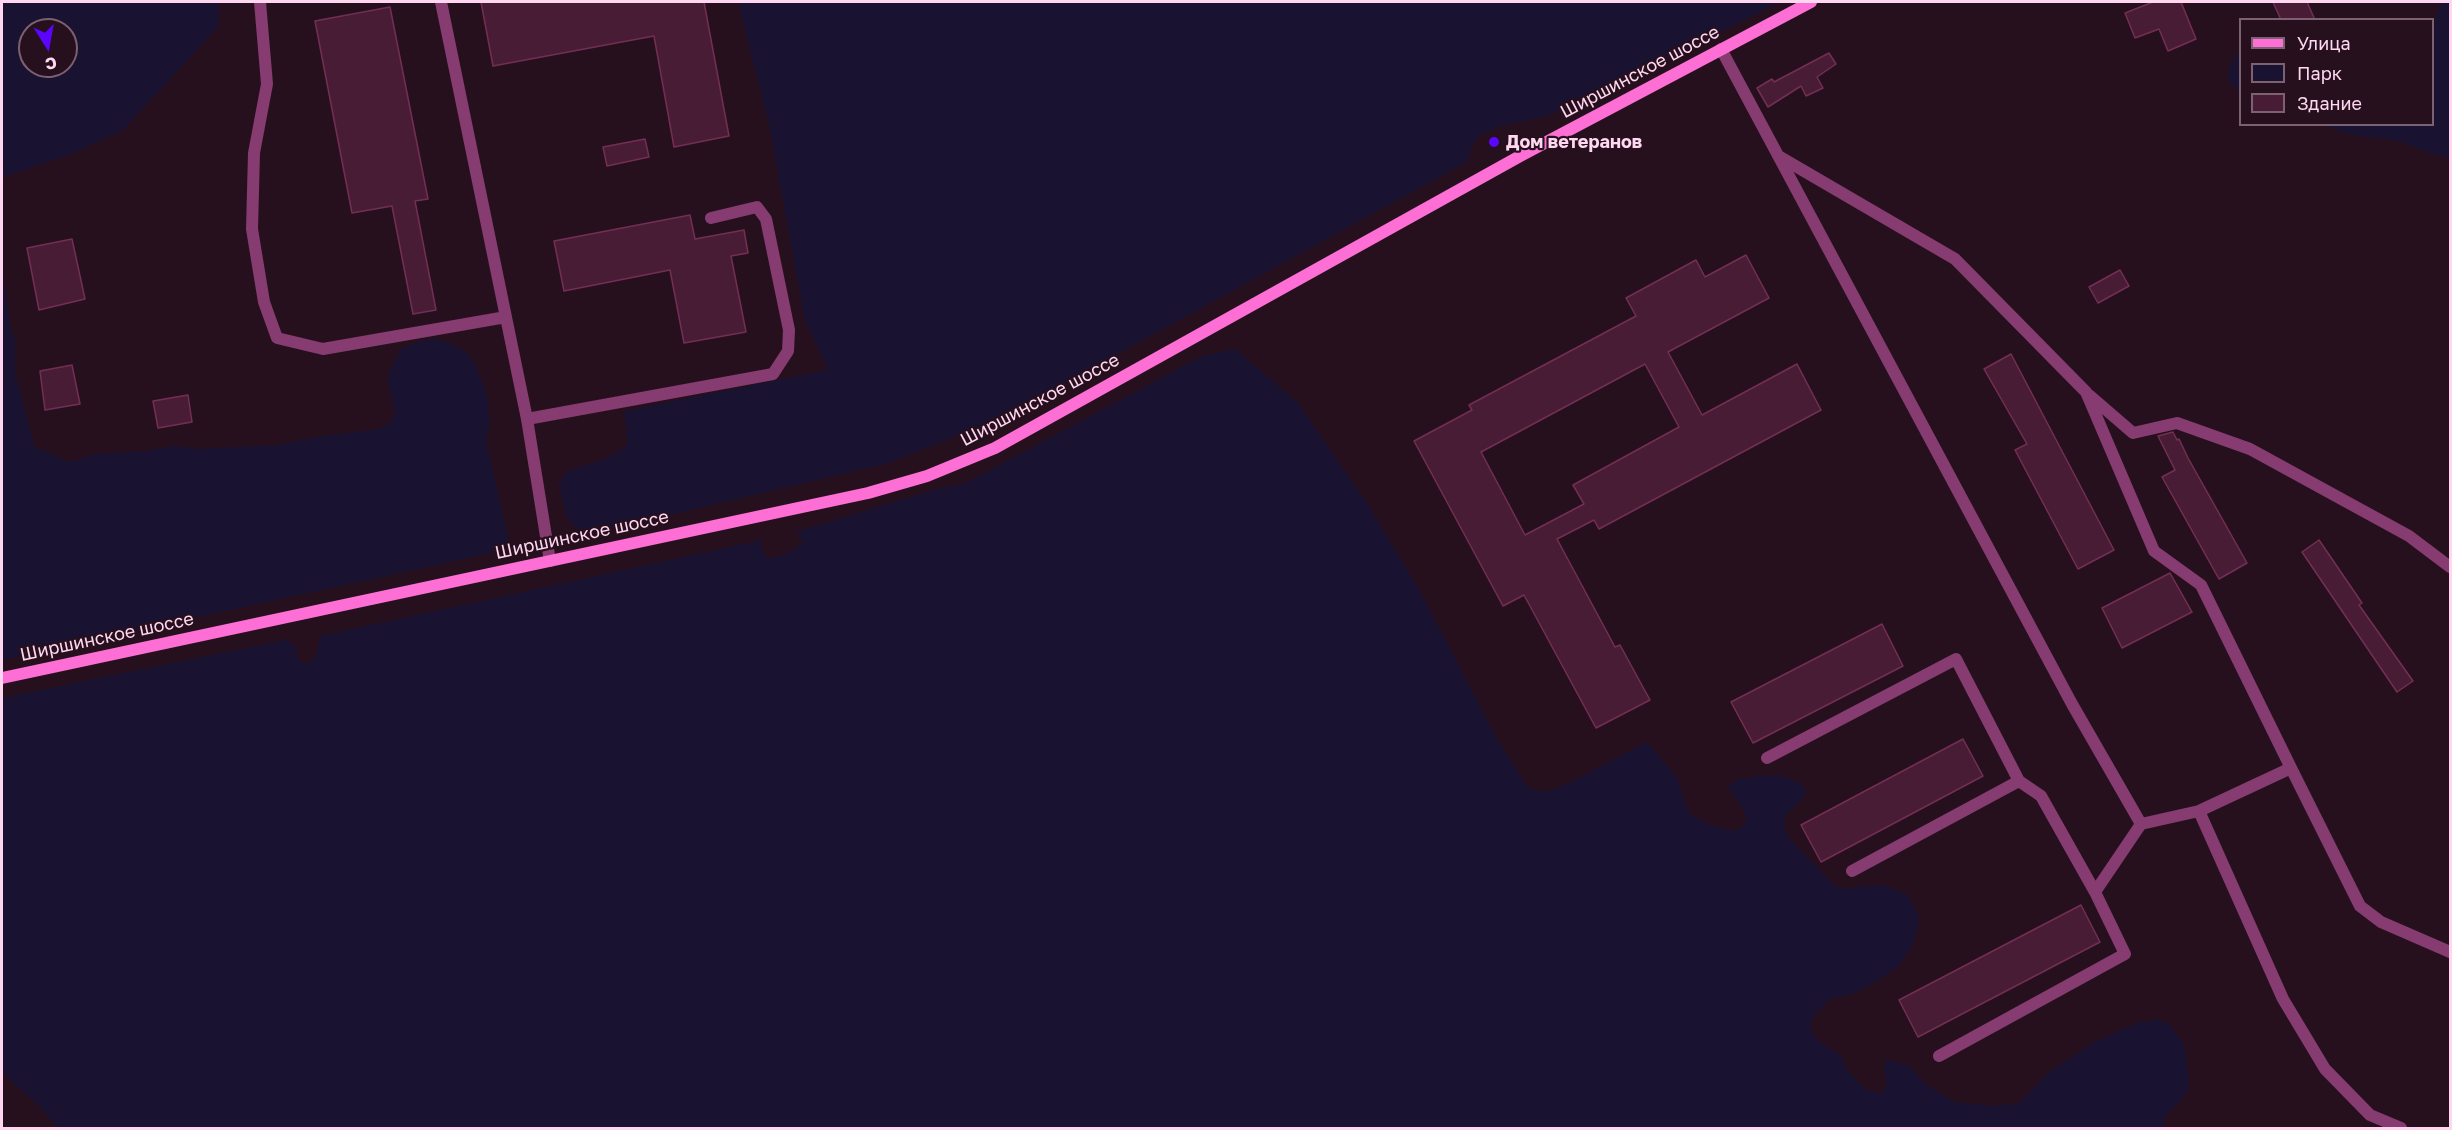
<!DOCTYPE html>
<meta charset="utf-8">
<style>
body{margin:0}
#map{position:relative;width:2452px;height:1130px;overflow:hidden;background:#27101e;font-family:"Golos Text",sans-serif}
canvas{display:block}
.frame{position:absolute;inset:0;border:3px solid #ffd7f0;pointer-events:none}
.legend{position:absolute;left:2239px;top:18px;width:195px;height:108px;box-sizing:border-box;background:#27101e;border:2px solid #7d6072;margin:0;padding:8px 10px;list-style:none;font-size:18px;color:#ffd7f0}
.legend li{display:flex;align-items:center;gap:12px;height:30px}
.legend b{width:30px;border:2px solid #7d6072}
.north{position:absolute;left:18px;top:18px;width:60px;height:60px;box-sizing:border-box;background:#27101e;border:2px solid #7d6072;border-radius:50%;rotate:169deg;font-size:16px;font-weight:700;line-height:24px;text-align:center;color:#ffd7f0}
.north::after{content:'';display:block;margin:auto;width:21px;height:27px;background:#5b05fd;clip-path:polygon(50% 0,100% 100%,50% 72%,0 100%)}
</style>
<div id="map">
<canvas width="2452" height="1130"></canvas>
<div class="frame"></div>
<ul class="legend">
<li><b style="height:8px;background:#fe6fd6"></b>Улица</li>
<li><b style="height:16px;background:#191331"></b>Парк</li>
<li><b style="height:16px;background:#481c34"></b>Здание</li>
</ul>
<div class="north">С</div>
</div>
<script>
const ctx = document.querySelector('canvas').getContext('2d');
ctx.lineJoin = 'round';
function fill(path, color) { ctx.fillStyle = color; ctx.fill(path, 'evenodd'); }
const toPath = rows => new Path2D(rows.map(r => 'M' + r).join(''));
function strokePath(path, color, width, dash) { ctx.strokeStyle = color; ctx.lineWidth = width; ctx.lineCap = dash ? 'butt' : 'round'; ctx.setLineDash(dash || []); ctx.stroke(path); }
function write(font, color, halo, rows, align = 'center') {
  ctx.font = font + ' "Golos Text",sans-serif'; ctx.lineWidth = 4.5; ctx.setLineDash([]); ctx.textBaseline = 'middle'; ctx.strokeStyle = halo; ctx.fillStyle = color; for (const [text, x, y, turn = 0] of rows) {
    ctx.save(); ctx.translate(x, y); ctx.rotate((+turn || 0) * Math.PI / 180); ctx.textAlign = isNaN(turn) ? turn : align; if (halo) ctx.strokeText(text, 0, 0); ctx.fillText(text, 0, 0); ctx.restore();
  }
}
fill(toPath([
 [2,2,219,2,219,26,123,130,74,153,2,178],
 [30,30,66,30,66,66,30,66],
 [738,2,1780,2,1575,106,1538,118,1502,126,1480,135,1472,146,1467,162,1043,395,966,432,889,463,586,535,580,532,567,518,559,485,566,472,605,459,624,448,628,442,624,411,828,370,805,321,769,124],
 [2441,2,2450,2,2450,157,2435,155,2399,141,2349,134,2322,125,2432,124,2433,27],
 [2240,49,2240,92,2228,80,2230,65],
 [2,264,11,330,15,337,15,372,34,446,69,462,97,454,147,451,172,446,200,449,277,445,316,437,380,429,390,423,395,413,388,381,390,370,402,348,426,340,440,339,464,350,473,360,487,395,490,422,486,439,509,542,505,550,2,660],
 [1235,349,1297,402,1365,500,1420,591,1496,737,1528,788,1547,792,1569,783,1647,742,1677,777,1689,813,1710,825,1735,831,1744,826,1746,817,1743,808,1728,787,1736,780,1758,776,1780,775,1802,784,1806,795,1785,816,1784,828,1790,839,1832,883,1841,889,1876,885,1886,886,1908,895,1919,916,1918,928,1911,948,1898,967,1870,985,1852,994,1830,999,1816,1013,1811,1022,1812,1033,1820,1042,1842,1056,1845,1067,1860,1084,1870,1091,1881,1093,1887,1086,1884,1068,1886,1059,1910,1066,1925,1084,1954,1102,1993,1106,2019,1103,2050,1071,2097,1041,2137,1023,2159,1019,2168,1024,2184,1043,2188,1077,2189,1088,2183,1098,2165,1116,2165,1128,58,1128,42,1109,2,1072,2,698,285,640,294,644,299,662,309,663,316,656,320,636,762,540,762,550,767,558,778,557,796,549,803,540,796,532,936,489,966,483,1202,356]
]), '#191331');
const building = toPath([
 [481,2,704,2,729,136,674,147,654,36,493,66,481,2],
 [2153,2,2181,2,2196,39,2168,51,2159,29,2135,38,2125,13,2153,2],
 [2273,2,2307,2,2315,20,2281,20,2273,2],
 [390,7,428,199,415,201,436,310,413,314,392,206,352,213,315,21,390,7],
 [1829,53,1836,64,1817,77,1823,88,1806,96,1801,86,1768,107,1757,88,1772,79,1774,82,1829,53],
 [645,139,649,157,607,166,603,147,645,139],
 [690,215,695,239,744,230,748,253,731,256,746,332,684,343,670,270,564,291,554,241,690,215],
 [72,239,85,299,39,310,27,248,72,239],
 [1746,255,1769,298,1668,352,1702,415,1797,364,1821,410,1599,529,1594,520,1557,539,1615,647,1620,645,1650,700,1596,728,1524,595,1503,606,1414,441,1472,410,1469,405,1636,316,1626,298,1696,260,1705,277,1746,255],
 [1645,364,1679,427,1573,485,1584,504,1525,535,1481,452,1645,364],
 [2120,270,2129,286,2098,303,2089,287,2120,270],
 [2011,354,2114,550,2078,569,2015,450,2027,444,1984,369,2011,354],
 [72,365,80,404,45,410,40,371,72,365],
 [188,395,192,422,158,428,153,401,188,395],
 [2173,432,2177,440,2179,439,2188,458,2247,563,2219,579,2162,477,2175,470,2158,436,2173,432],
 [2319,540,2362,603,2359,605,2413,681,2397,692,2302,552,2319,540],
 [2170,573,2192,612,2122,648,2102,608,2170,573],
 [1882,624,1903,666,1753,743,1731,702,1882,624],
 [1963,739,1983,776,1821,862,1801,825,1963,739],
 [2081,905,2100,942,1918,1037,1899,1000,2081,905]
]);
fill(building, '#481c34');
strokePath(building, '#742e55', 1.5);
strokePath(toPath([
 [260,2,267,84,254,153,252,229,264,302,277,338,323,349,506,317],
 [441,2,527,419,550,561],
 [1721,49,2072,704,2141,824,2199,811,2283,999,2325,1069,2370,1115,2401,1128],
 [1780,157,1955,259,2086,392,2154,551,2201,585,2291,768],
 [2089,395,2133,433,2177,423,2250,449,2409,536,2450,567],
 [527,419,773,374,788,351,789,330,766,219,757,207,711,218],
 [1767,758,1956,659,2019,781,2041,796,2095,892],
 [2199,811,2291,768,2360,906,2381,922,2450,952],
 [1852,871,2019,781],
 [1939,1056,2125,954,2095,892,2141,824]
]), '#863b71', 12);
strokePath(toPath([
 [2,678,868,493,927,476,995,448,1522,155,1811,2]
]), '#fe6fd6', 12);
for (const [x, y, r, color] of [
 [1494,142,6,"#5b05fd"]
]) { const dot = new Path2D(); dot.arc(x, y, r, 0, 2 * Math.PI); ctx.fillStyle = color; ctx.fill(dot); strokePath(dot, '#27101e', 2); }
write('18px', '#ffd7f0', '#27101e', [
 ["Ширшинское шоссе",1640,72,-28],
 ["Ширшинское шоссе",1040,400,-28],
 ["Ширшинское шоссе",582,535,-12],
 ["Ширшинское шоссе",107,637,-12]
]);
write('bold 18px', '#ffd7f0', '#27101e', [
 ["Дом ветеранов",1506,142]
], 'left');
</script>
